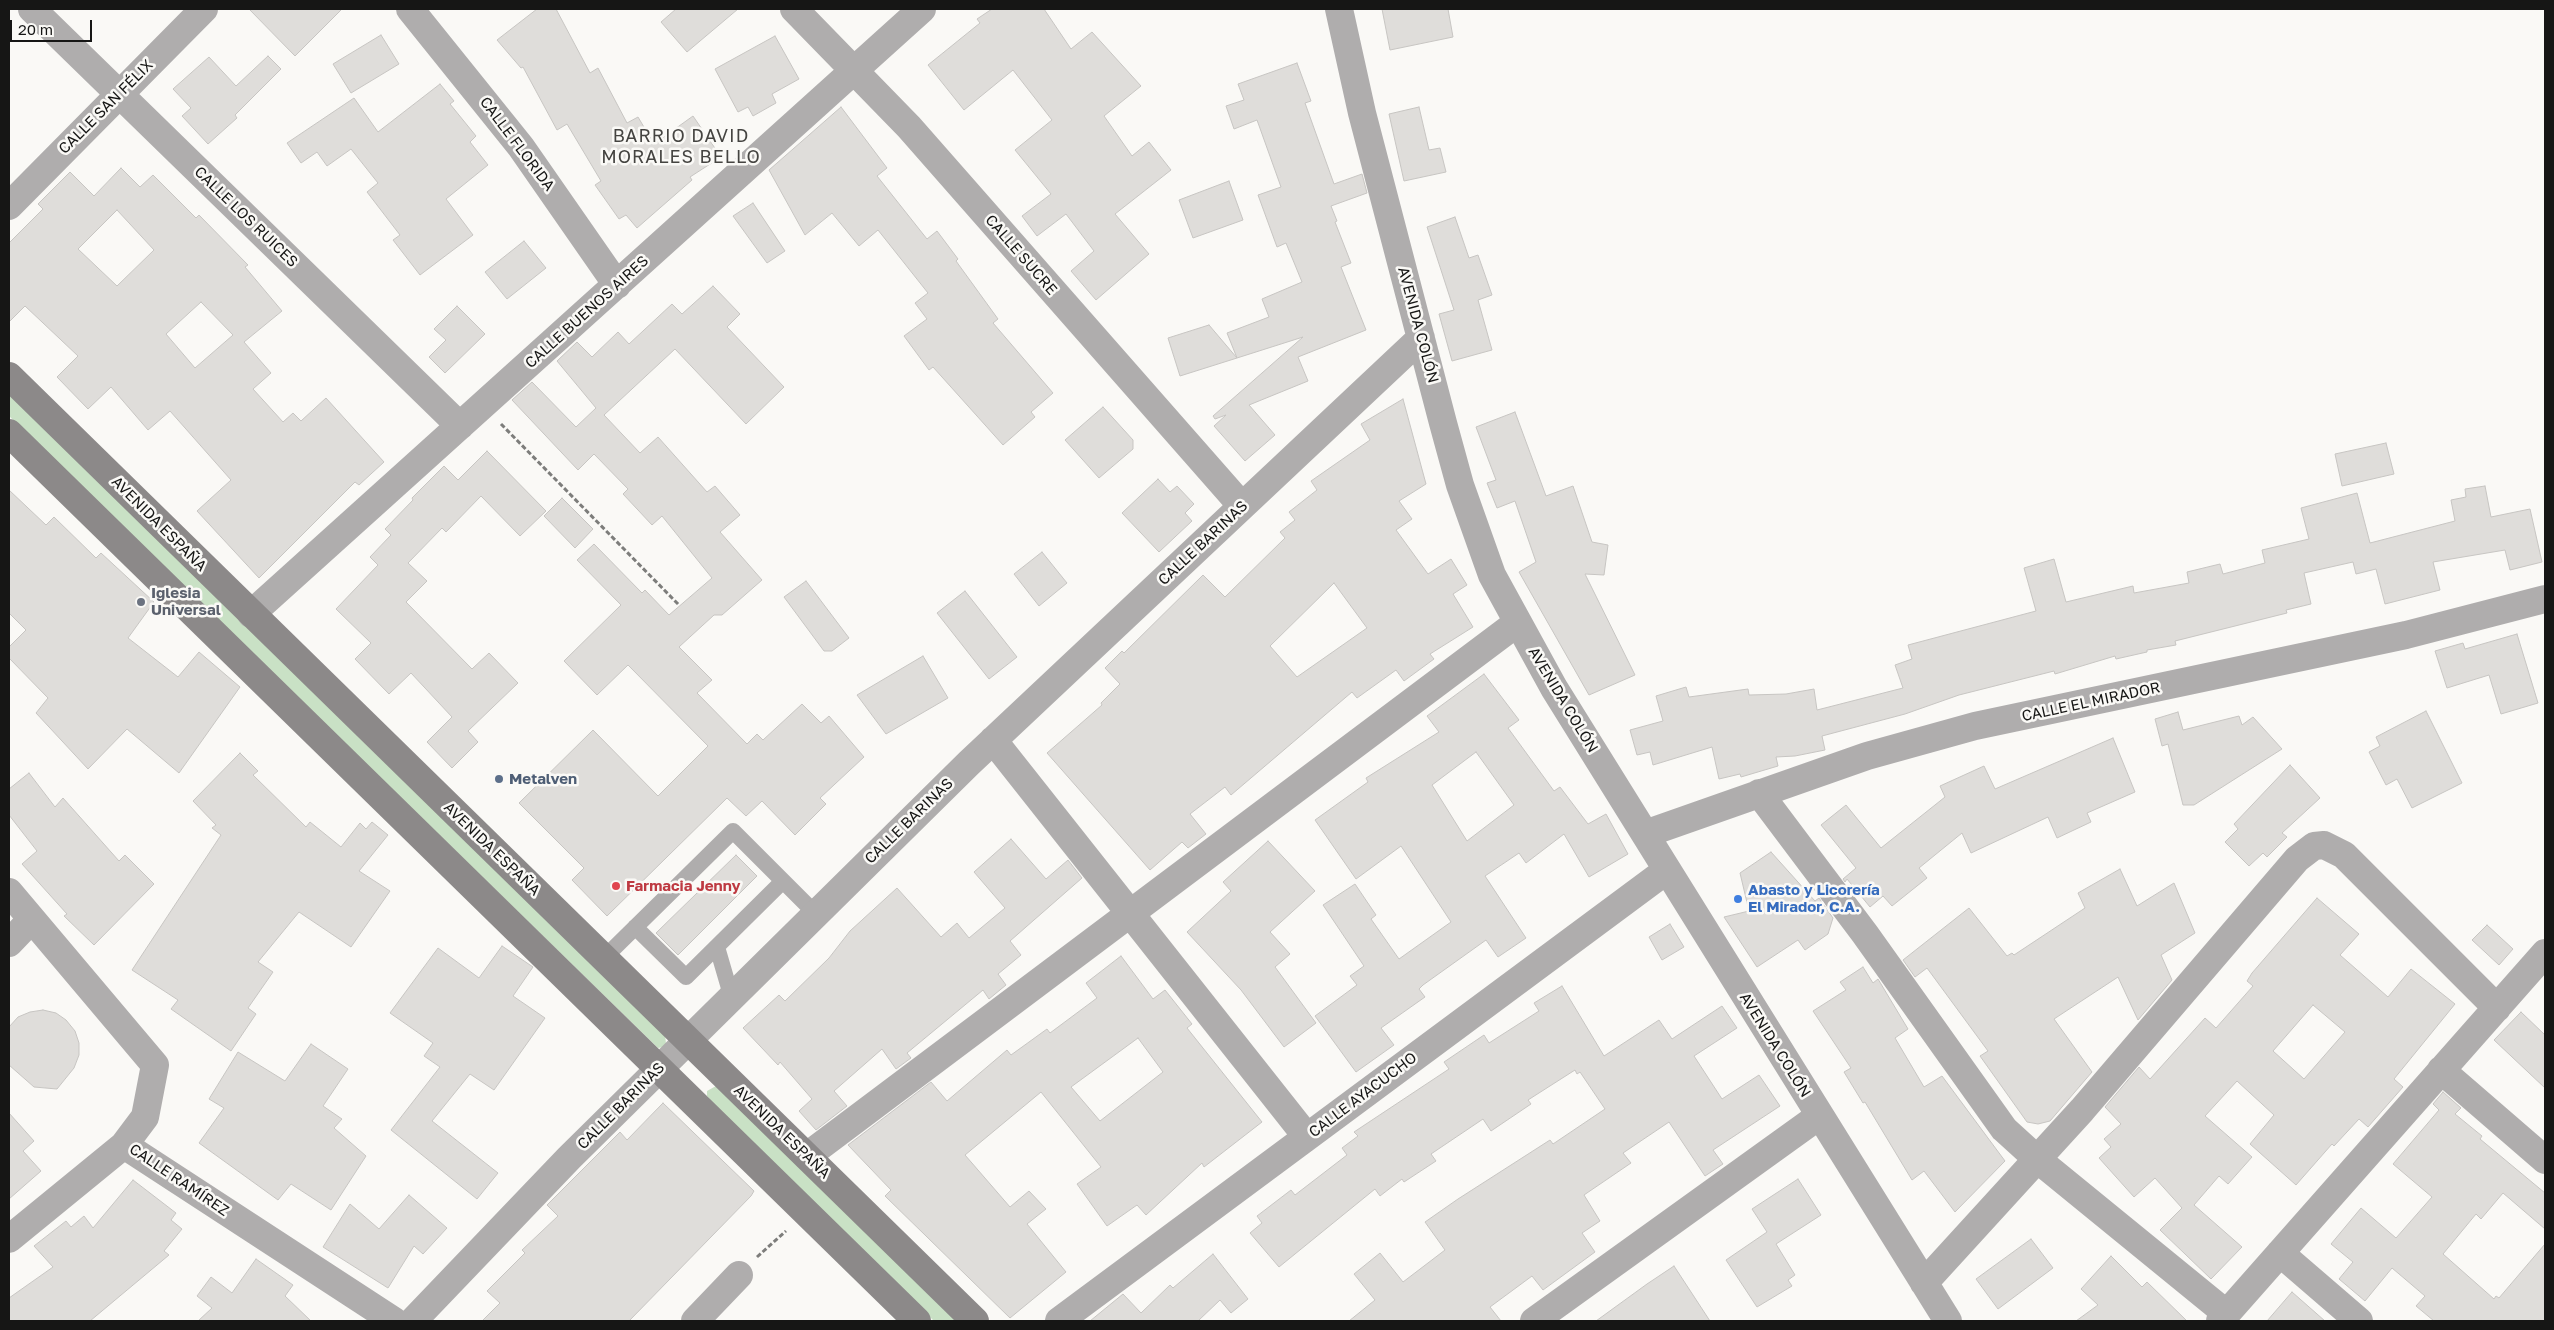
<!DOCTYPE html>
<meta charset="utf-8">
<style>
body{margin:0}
#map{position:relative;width:2554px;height:1330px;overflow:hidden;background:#faf9f6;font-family:"Golos Text",sans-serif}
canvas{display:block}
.frame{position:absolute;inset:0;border:10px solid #161615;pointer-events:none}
.scale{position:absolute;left:10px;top:20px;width:82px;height:22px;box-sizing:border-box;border:2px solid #161615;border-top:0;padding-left:6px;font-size:15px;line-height:18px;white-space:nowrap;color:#161615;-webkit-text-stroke:4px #faf9f6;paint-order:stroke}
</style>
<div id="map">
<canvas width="2554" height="1330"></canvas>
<div class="frame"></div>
<div class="scale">20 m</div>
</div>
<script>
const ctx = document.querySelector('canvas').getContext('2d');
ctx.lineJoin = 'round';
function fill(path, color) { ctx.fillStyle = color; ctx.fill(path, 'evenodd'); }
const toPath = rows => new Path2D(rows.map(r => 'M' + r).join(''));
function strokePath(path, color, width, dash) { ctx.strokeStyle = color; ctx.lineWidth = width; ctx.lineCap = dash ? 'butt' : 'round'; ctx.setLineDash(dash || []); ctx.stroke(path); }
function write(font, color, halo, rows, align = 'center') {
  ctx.font = font + ' "Golos Text",sans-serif'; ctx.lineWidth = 5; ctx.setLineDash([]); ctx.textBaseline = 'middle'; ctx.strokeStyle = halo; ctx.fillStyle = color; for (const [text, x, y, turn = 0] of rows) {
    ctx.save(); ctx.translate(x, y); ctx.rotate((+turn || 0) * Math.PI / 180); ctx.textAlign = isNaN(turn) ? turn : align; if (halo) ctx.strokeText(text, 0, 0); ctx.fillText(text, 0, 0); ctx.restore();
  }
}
fill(toPath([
 [9,393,665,1034,666,1044,663,1047,658,1048,9,416],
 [716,1086,958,1321,934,1321,726,1118,707,1096,707,1091]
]), '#c9e1c5');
const building = toPath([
 [249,9,342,9,295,56,249,9],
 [537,9,556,9,590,73,598,68,627,123,638,117,654,144,693,116,721,157,690,177,692,180,637,228,626,215,619,219,595,185,601,181,567,124,557,130,523,67,521,68,497,40,537,9],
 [676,9,738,9,687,52,661,22,676,9],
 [992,9,1044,9,1071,49,1092,32,1141,86,1104,116,1132,156,1149,142,1171,170,1115,214,1149,254,1096,300,1071,271,1094,251,1066,214,1037,236,1022,216,1051,194,1015,150,1052,120,1013,70,964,110,928,65,980,23,977,19,992,9],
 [1382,9,1448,9,1453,37,1390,50,1382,9],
 [381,35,399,64,351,93,333,64,381,35],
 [775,36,799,79,772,94,776,103,753,116,748,107,738,112,715,69,775,36],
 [268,56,281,69,235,115,237,118,208,144,182,116,191,108,173,89,209,57,236,86,268,56],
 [1297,63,1311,101,1305,103,1334,184,1362,174,1367,193,1331,206,1337,221,1335,222,1351,263,1341,267,1366,330,1298,357,1308,381,1249,405,1275,435,1245,461,1214,426,1226,415,1215,419,1213,416,1303,337,1237,358,1227,333,1269,317,1262,299,1302,282,1286,243,1277,247,1258,195,1281,187,1257,120,1234,129,1226,106,1244,100,1238,84,1297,63],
 [440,84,454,101,450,104,476,136,470,142,488,165,446,199,473,235,420,275,393,240,400,235,367,192,378,183,351,149,327,166,317,152,301,163,287,143,354,98,378,132,440,84],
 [841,107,887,168,877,176,927,239,937,231,958,259,956,261,998,319,993,323,1053,393,1031,412,1035,417,1003,445,933,367,929,370,904,336,927,319,915,303,928,293,878,230,859,246,832,213,805,235,769,170,841,107],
 [1419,107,1429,150,1440,148,1446,172,1404,181,1389,114,1419,107],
 [121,168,140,187,153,175,196,218,199,215,248,265,245,267,282,311,244,342,271,373,253,389,283,422,293,413,301,421,326,398,384,462,359,485,355,482,259,578,197,511,231,480,170,411,148,430,111,387,88,409,57,377,78,356,25,306,9,322,9,243,43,209,38,204,70,172,94,196,121,168],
 [117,210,154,250,117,286,78,249,117,210],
 [201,302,233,335,195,368,166,334,201,302],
 [1229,181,1243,220,1193,238,1179,200,1229,181],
 [753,203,785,251,767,263,733,216,753,203],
 [1455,217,1469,258,1478,255,1492,295,1478,300,1492,350,1452,361,1439,314,1454,310,1427,227,1455,217],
 [524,241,546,268,507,299,485,272,524,241],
 [713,286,740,314,727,327,784,387,746,424,675,349,604,415,640,453,658,437,707,492,715,486,740,515,720,532,762,580,722,615,714,615,679,647,712,680,697,693,747,744,757,734,763,740,802,704,821,723,829,716,864,757,820,798,826,804,795,835,762,801,746,816,727,798,607,916,572,880,584,868,519,803,593,730,658,796,708,746,628,665,597,695,564,661,621,605,577,560,594,544,642,593,645,590,669,615,712,578,662,516,652,525,623,494,628,489,594,454,578,470,512,400,532,382,576,427,596,408,557,361,577,342,592,357,618,332,629,344,672,304,682,314,713,286],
 [457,306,485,334,445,373,429,357,446,340,434,329,457,306],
 [1209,325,1237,358,1180,376,1168,338,1209,325],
 [1403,399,1426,484,1399,501,1412,519,1396,530,1428,574,1451,559,1467,585,1453,594,1473,627,1430,654,1434,659,1404,681,1396,670,1357,698,1352,692,1231,795,1225,787,1190,814,1206,834,1188,848,1182,842,1150,870,1047,753,1102,705,1101,703,1120,684,1105,668,1122,651,1124,653,1203,575,1225,597,1285,538,1280,532,1295,520,1289,512,1317,490,1311,481,1370,440,1361,424,1403,399],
 [1334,583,1367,628,1297,677,1270,646,1334,583],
 [1103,407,1133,440,1133,449,1099,478,1065,440,1103,407],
 [1515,412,1546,496,1573,486,1592,542,1608,545,1604,575,1585,574,1635,675,1589,695,1519,572,1536,562,1515,501,1497,508,1487,483,1496,480,1476,427,1515,412],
 [2386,443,2394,474,2342,486,2335,454,2386,443],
 [487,451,546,511,520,536,481,496,446,532,442,528,408,563,427,581,406,602,472,669,489,653,518,683,468,731,478,742,452,768,427,742,452,717,411,673,389,694,355,659,371,643,336,609,378,565,370,557,391,535,385,529,413,500,412,498,444,466,458,480,487,451],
 [1158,479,1170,492,1177,486,1194,504,1185,513,1192,521,1159,552,1122,513,1158,479],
 [2485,486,2491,517,2530,509,2542,562,2510,570,2505,550,2433,562,2440,590,2385,604,2376,569,2356,574,2353,562,2304,573,2311,604,2286,610,2287,613,2175,641,2176,645,2147,650,2147,652,2116,659,2115,656,2055,674,2054,671,1959,695,1905,714,1822,736,1825,750,1795,756,1776,757,1778,766,1741,777,1740,774,1719,779,1712,747,1653,765,1650,752,1637,755,1630,730,1663,721,1656,696,1686,687,1689,697,1748,689,1749,695,1786,694,1814,689,1817,710,1903,688,1895,665,1912,659,1908,645,2036,611,2024,568,2054,559,2066,602,2133,586,2134,593,2189,583,2187,572,2220,564,2223,574,2265,563,2262,550,2309,539,2301,508,2357,493,2370,543,2455,521,2451,500,2466,497,2465,489,2485,486],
 [9,490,46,525,54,517,96,558,101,553,154,602,128,638,178,677,199,652,240,687,179,773,127,729,88,769,36,713,48,698,9,658,9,647,26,630,9,613,9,490],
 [562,498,593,529,575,548,544,516,562,498],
 [1042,552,1067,583,1039,606,1014,574,1042,552],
 [806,581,849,638,832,651,824,651,784,597,806,581],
 [965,591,1017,657,989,679,937,613,965,591],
 [2517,634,2538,703,2501,714,2489,675,2447,688,2435,651,2463,643,2465,649,2517,634],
 [923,656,948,698,886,734,857,695,923,656],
 [1484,674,1519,720,1508,728,1554,791,1560,787,1588,824,1606,814,1628,854,1589,877,1564,834,1526,863,1519,853,1485,876,1526,938,1498,957,1486,940,1423,985,1419,989,1425,997,1381,1028,1394,1045,1356,1072,1315,1016,1357,985,1350,976,1364,966,1323,905,1355,884,1376,915,1371,919,1399,959,1451,922,1401,846,1356,879,1315,820,1368,782,1366,778,1439,732,1427,716,1484,674],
 [1476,752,1514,805,1467,841,1432,785,1476,752],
 [2426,711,2462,783,2412,808,2397,779,2386,785,2369,752,2380,746,2376,737,2426,711],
 [2178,712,2183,730,2239,716,2242,725,2253,717,2282,749,2194,805,2183,805,2168,744,2162,746,2155,719,2178,712],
 [2113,738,2135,792,2087,813,2091,822,2057,838,2048,817,1971,853,1962,833,1919,868,1927,878,1892,906,1883,896,1870,907,1847,879,1845,882,1843,879,1856,868,1821,825,1846,805,1881,848,1945,797,1940,786,1984,766,1995,789,2113,738],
 [240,753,258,771,253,775,306,827,310,822,341,847,360,823,366,829,372,822,388,835,359,871,390,891,351,947,299,912,258,962,273,972,248,1008,256,1014,231,1051,171,1009,178,1000,132,970,221,835,212,828,216,825,193,801,240,753],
 [2290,765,2320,798,2282,833,2287,837,2267,857,2263,853,2249,866,2225,842,2238,829,2234,824,2290,765],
 [29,773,55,807,63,798,119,861,125,855,154,884,94,945,64,916,67,914,22,864,37,851,9,815,9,789,29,773],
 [1011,839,1046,879,1068,860,1082,878,1010,941,1021,955,998,974,1006,985,989,999,983,990,907,1053,911,1058,896,1069,882,1049,834,1091,847,1106,816,1130,799,1111,812,1099,780,1062,778,1065,743,1028,779,995,785,1001,829,958,850,931,897,888,941,937,957,923,969,938,1005,908,974,872,1011,839],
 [1268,841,1315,891,1270,932,1290,954,1275,967,1316,1023,1284,1047,1241,990,1187,932,1231,891,1223,882,1268,841],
 [1771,852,1815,901,1819,898,1833,918,1828,934,1805,950,1798,940,1757,967,1724,917,1749,911,1740,873,1771,852],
 [736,855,757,876,678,955,656,933,736,855],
 [2120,869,2137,906,2174,883,2195,933,2161,955,2172,980,2138,1020,2118,977,2054,1019,2092,1072,2050,1121,2038,1124,2027,1122,1980,1056,1988,1051,1927,968,1915,977,1903,960,1969,908,2007,956,2012,953,2014,955,2085,908,2078,893,2120,869],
 [2317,898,2359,934,2340,955,2388,997,2411,969,2455,1004,2394,1079,2403,1087,2368,1127,2359,1119,2334,1146,2332,1144,2296,1185,2250,1144,2274,1115,2237,1081,2205,1116,2252,1157,2228,1184,2219,1176,2194,1205,2242,1247,2211,1279,2160,1230,2182,1208,2155,1178,2134,1197,2099,1158,2111,1147,2104,1139,2121,1124,2105,1107,2139,1067,2150,1079,2205,1018,2216,1028,2253,986,2247,981,2252,973,2317,898],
 [2313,1005,2345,1032,2304,1079,2273,1051,2313,1005],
 [1670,924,1684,947,1662,960,1649,937,1670,924],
 [2487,925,2513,949,2499,965,2472,940,2487,925],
 [502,946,533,967,513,996,545,1018,494,1090,470,1074,432,1121,498,1173,477,1199,391,1130,440,1067,424,1056,433,1043,390,1013,438,948,479,978,502,946],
 [1121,956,1153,999,1165,990,1192,1024,1187,1028,1262,1122,1204,1167,1202,1163,1146,1215,1137,1205,1107,1226,1077,1184,1101,1167,1041,1092,965,1155,1010,1207,1029,1191,1046,1209,1027,1224,1066,1272,1010,1318,885,1196,891,1190,848,1145,931,1082,947,1101,1007,1050,1011,1055,1047,1029,1050,1033,1097,998,1086,983,1121,956],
 [1138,1038,1163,1072,1100,1121,1071,1087,1138,1038],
 [1863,967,1873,983,1878,979,1908,1029,1895,1038,1924,1087,1942,1076,2005,1161,1955,1212,1924,1171,1912,1180,1865,1102,1863,1103,1844,1072,1851,1068,1813,1011,1846,990,1840,982,1863,967],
 [1562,986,1604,1056,1659,1020,1672,1039,1722,1006,1737,1028,1694,1056,1722,1099,1759,1075,1780,1106,1713,1150,1723,1164,1705,1176,1669,1122,1623,1153,1631,1163,1584,1195,1600,1221,1582,1233,1595,1252,1543,1290,1532,1276,1490,1307,1501,1321,1349,1321,1375,1300,1354,1274,1380,1253,1403,1282,1445,1250,1425,1222,1458,1199,1550,1140,1553,1144,1605,1109,1580,1072,1577,1074,1575,1070,1528,1100,1531,1104,1491,1131,1483,1119,1431,1154,1436,1161,1404,1182,1402,1179,1380,1196,1375,1189,1279,1267,1250,1233,1262,1223,1257,1216,1291,1190,1295,1195,1347,1155,1342,1148,1358,1136,1354,1132,1449,1069,1444,1062,1484,1035,1489,1043,1539,1011,1534,1003,1562,986],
 [43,1010,56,1013,66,1020,75,1031,79,1043,79,1055,74,1068,57,1089,34,1087,9,1065,9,1027,18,1017,30,1012,43,1010],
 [2521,1012,2545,1035,2545,1088,2494,1040,2521,1012],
 [311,1044,348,1069,323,1106,342,1119,334,1128,366,1156,331,1210,291,1184,278,1200,199,1143,224,1108,209,1099,238,1052,285,1081,311,1044],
 [2443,1092,2461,1108,2455,1114,2482,1136,2480,1139,2545,1193,2545,1229,2503,1193,2481,1219,2476,1214,2443,1254,2494,1299,2496,1296,2499,1298,2545,1244,2545,1321,2434,1321,2416,1306,2425,1296,2392,1268,2365,1301,2339,1279,2353,1262,2331,1244,2361,1208,2396,1238,2432,1197,2393,1164,2439,1110,2433,1104,2443,1092],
 [663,1103,754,1191,751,1196,629,1321,482,1321,500,1303,487,1291,525,1253,522,1250,558,1216,547,1205,620,1132,627,1140,663,1103],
 [9,1113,34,1141,23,1151,41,1171,9,1199,9,1113],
 [1798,1179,1821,1215,1776,1244,1795,1275,1788,1280,1792,1286,1757,1307,1726,1260,1767,1232,1752,1209,1798,1179],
 [133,1180,176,1213,171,1220,182,1229,164,1251,169,1255,90,1321,9,1321,9,1298,53,1267,34,1246,66,1221,71,1227,84,1216,93,1228,133,1180],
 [409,1195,447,1228,423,1254,414,1246,388,1288,323,1247,350,1204,379,1229,409,1195],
 [2031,1239,2053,1268,1998,1309,1976,1279,2031,1239],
 [1213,1254,1248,1299,1231,1313,1220,1300,1198,1321,1090,1321,1123,1294,1141,1313,1170,1285,1173,1288,1213,1254],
 [2111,1256,2142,1287,2147,1282,2187,1321,2076,1321,2098,1305,2081,1289,2111,1256],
 [256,1259,293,1285,285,1296,311,1321,198,1321,212,1308,197,1296,211,1277,232,1293,256,1259],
 [1674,1266,1710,1321,1596,1321,1647,1284,1674,1266],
 [2292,1292,2325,1321,2267,1321,2292,1292]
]);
fill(building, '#dfddda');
strokePath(building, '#c7c5c2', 1);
strokePath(toPath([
 [501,424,679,605],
 [757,1257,786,1231]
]), '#7d7d7b', 3, [5, 2.5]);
strokePath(toPath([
 [635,927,686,977,783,881],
 [717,947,731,995],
 [604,958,733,831,815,913]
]), '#afadad', 16);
strokePath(toPath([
 [32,9,460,426],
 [410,9,521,147,617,285],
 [794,9,909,127,1242,506],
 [1339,9,1362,113,1443,423,1460,485,1492,575,1554,688,1948,1321],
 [9,206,204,9],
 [251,614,922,9],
 [993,740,1307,1137],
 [1759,793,1865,934,2004,1129,2037,1159,2227,1314],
 [1645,834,1867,756,1975,726,2406,635,2545,599],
 [9,892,155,1065,145,1117,124,1145,9,1239],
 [9,943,31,920],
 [2441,1070,2545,1160],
 [124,1145,394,1321],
 [807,1156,1517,623],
 [2280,1253,2359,1321],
 [1924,1283,2082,1110,2297,859,2314,846,2324,845,2344,855,2497,1008],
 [413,1321,569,1158,969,763,1421,338],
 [695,1321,739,1275],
 [1059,1321,1667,870],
 [1534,1321,1819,1116],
 [2220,1321,2545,953]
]), '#afadad', 28);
strokePath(toPath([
 [9,376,975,1321],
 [9,433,917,1321]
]), '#8c8989', 28);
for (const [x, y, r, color] of [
 [141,602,5,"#6b7280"],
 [499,779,5,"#5c6f8a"],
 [616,886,5,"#e0444e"],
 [1738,899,5,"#3f7fe0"]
]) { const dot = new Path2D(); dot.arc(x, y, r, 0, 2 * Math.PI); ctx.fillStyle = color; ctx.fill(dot); strokePath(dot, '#faf9f6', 2); }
write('15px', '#161615', '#faf9f6', [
 ["CALLE SAN FÉLIX",106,107,-45],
 ["CALLE FLORIDA",517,144,53],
 ["CALLE LOS RUICES",246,217,44],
 ["CALLE SUCRE",1021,255,49],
 ["CALLE BUENOS AIRES",587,312,-42],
 ["AVENIDA COLÓN",1418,325,75],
 ["AVENIDA ESPAÑA",159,524,45],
 ["CALLE BARINAS",1203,543,-43],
 ["AVENIDA COLÓN",1563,700,59],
 ["CALLE EL MIRADOR",2091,702,-12],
 ["CALLE BARINAS",909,821,-44],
 ["AVENIDA ESPAÑA",492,849,44],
 ["AVENIDA COLÓN",1775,1045,58],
 ["CALLE AYACUCHO",1363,1095,-37],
 ["CALLE BARINAS",621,1106,-45],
 ["AVENIDA ESPAÑA",782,1132,44],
 ["CALLE RAMÍREZ",179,1180,34]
]);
write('bold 15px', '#5b616d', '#faf9f6', [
 ["Iglesia",151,593],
 ["Universal",151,610]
], 'left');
write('bold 15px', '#4e5e75', '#faf9f6', [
 ["Metalven",509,779]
], 'left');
write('bold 15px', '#be3a42', '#faf9f6', [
 ["Farmacia Jenny",626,886]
], 'left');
write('bold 15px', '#366cbe', '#faf9f6', [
 ["Abasto y Licorería",1748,890],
 ["El Mirador, C.A.",1748,907]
], 'left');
ctx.letterSpacing = '1px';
write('18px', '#454441', '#faf9f6', [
 ["BARRIO DAVID",681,136],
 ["MORALES BELLO",681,157]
]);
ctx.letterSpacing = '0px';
</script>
